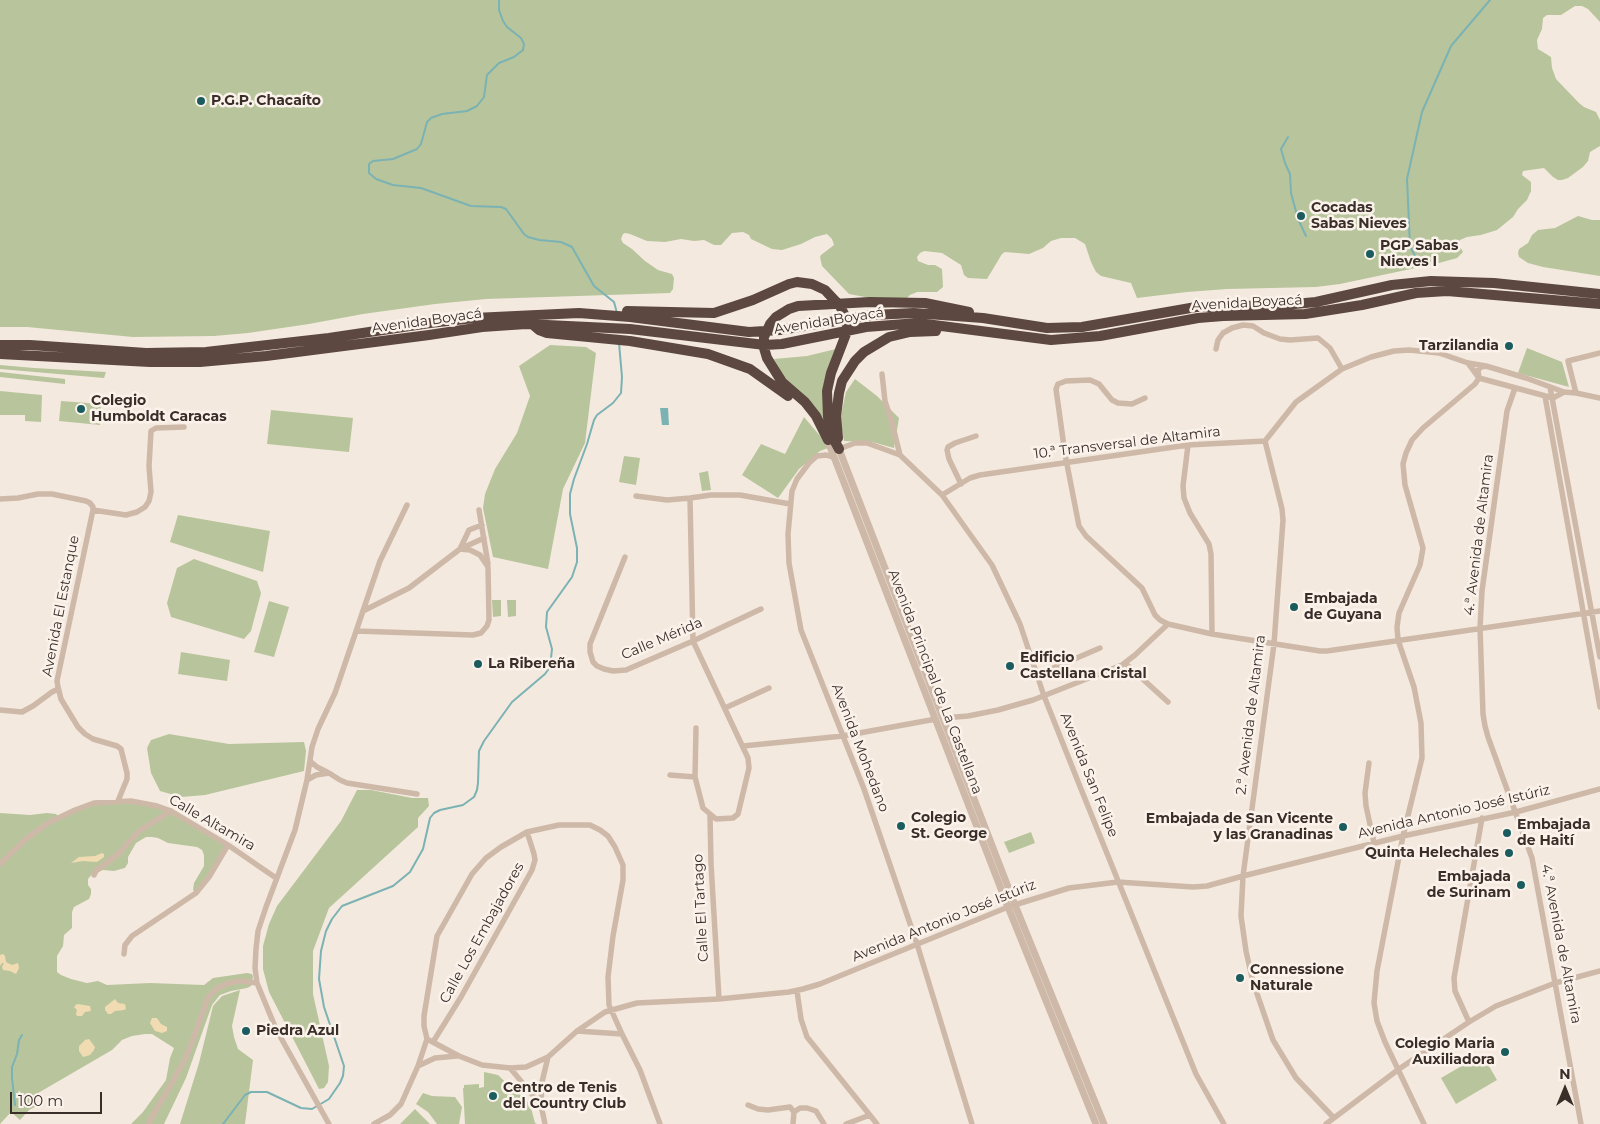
<!DOCTYPE html>
<meta charset="utf-8">
<style>
body{margin:0}
#map{position:relative;width:1600px;height:1124px;overflow:hidden;background:#f4e9de;font-family:Montserrat,sans-serif}
canvas{display:block}
.north{position:absolute;left:1540px;top:1064px;width:50px;height:50px;-webkit-text-stroke:4px #fbf3eb;paint-order:stroke;rotate:0deg;font-size:14px;font-weight:700;line-height:20px;text-align:center;color:#3a2e29}
.north::after{content:'';display:block;margin:auto;width:18px;height:22px;background:#3a2e29;clip-path:polygon(50% 0,100% 100%,50% 72%,0 100%)}
.scale{position:absolute;left:10px;top:1092px;width:92px;height:22px;box-sizing:border-box;border:2px solid #3a2e29;border-top:0;padding-left:6px;font-size:15px;line-height:18px;white-space:nowrap;color:#3a2e29;-webkit-text-stroke:4px #fbf3eb;paint-order:stroke}
</style>
<div id="map">
<canvas width="1600" height="1124"></canvas>
<div class="north">N</div>
<div class="scale">100 m</div>
</div>
<script>
const ctx = document.querySelector('canvas').getContext('2d');
ctx.lineJoin = 'round';
function fill(path, color) { ctx.fillStyle = color; ctx.fill(path, 'evenodd'); }
const toPath = rows => new Path2D(rows.map(r => 'M' + r).join(''));
function strokePath(path, color, width, dash) { ctx.strokeStyle = color; ctx.lineWidth = width; ctx.lineCap = dash ? 'butt' : 'round'; ctx.setLineDash(dash || []); ctx.stroke(path); }
function write(font, color, halo, rows, align = 'center') {
  ctx.font = font + ' Montserrat,sans-serif'; ctx.lineWidth = 5; ctx.setLineDash([]); ctx.textBaseline = 'middle'; ctx.strokeStyle = halo; ctx.fillStyle = color; for (const [text, x, y, turn = 0] of rows) {
    ctx.save(); ctx.translate(x, y); ctx.rotate((+turn || 0) * Math.PI / 180); ctx.textAlign = isNaN(turn) ? turn : align; if (halo) ctx.strokeText(text, 0, 0); ctx.fillText(text, 0, 0); ctx.restore();
  }
}
fill(toPath([
 [0,0,1600,0,1600,22,1588,9,1582,6,1575,6,1561,15,1547,15,1543,18,1542,29,1537,40,1538,49,1551,57,1552,68,1556,79,1579,103,1584,107,1596,112,1600,120,1600,146,1590,152,1588,161,1583,167,1568,178,1562,180,1558,180,1553,177,1544,168,1523,171,1522,175,1531,182,1531,191,1527,200,1518,209,1513,217,1497,230,1481,235,1467,237,1460,240,1459,245,1463,252,1457,258,1439,263,1340,284,1316,287,1227,289,1187,292,1137,298,1131,283,1101,276,1096,272,1091,262,1085,244,1075,238,1061,238,1051,241,1043,248,1029,254,1005,252,1002,254,987,279,968,278,964,275,961,265,942,253,924,251,920,253,917,257,918,261,928,265,935,265,942,269,943,287,937,292,917,292,910,295,899,306,885,308,875,304,865,297,849,294,822,266,820,257,821,255,834,245,832,239,827,234,815,237,801,244,782,250,772,249,751,239,749,235,743,232,732,233,721,245,714,245,704,240,694,241,681,239,665,242,647,241,630,234,625,233,623,234,621,239,623,243,632,249,645,261,658,270,672,274,674,278,673,289,670,293,486,299,435,304,363,314,309,324,248,333,214,336,133,337,27,327,0,327],
 [1578,216,1592,220,1600,220,1600,276,1543,267,1528,263,1519,257,1518,253,1519,249,1528,243,1532,235,1538,230,1555,228],
 [550,345,586,347,596,353,585,443,563,489,548,569,493,557,483,508,485,494,495,469,517,433,530,396,519,366],
 [840,348,825,421,814,406,784,377,774,359,807,356],
 [1527,348,1562,362,1569,387,1518,373],
 [0,365,34,368,106,372,104,378,0,369],
 [0,372,65,379,65,384,0,377],
 [855,379,877,396,899,418,894,448,872,442,844,441,840,419,846,392],
 [0,391,42,395,41,422,25,421,25,415,0,415],
 [61,401,101,404,100,425,59,421],
 [271,410,353,418,349,452,267,444],
 [804,417,821,437,828,448,820,451,799,469,778,498,742,475,761,444,785,454],
 [624,456,640,458,636,485,619,482],
 [708,471,711,490,702,491,699,473],
 [178,515,270,531,263,572,170,542],
 [194,559,257,581,261,593,251,631,244,639,171,617,167,603,177,568],
 [492,600,501,600,501,616,493,617],
 [507,600,516,600,516,616,508,617],
 [269,601,289,607,274,657,254,652],
 [181,652,230,660,227,681,178,674],
 [169,734,229,744,304,742,306,751,304,771,205,795,181,797,160,791,151,773,147,748,151,740],
 [357,790,371,790,412,798,428,798,429,806,418,818,418,827,329,908,313,951,313,994,329,1066,328,1082,324,1088,319,1089,269,992,263,969,263,946,269,924,277,906,341,821],
 [118,801,157,806,228,845,196,893,193,890,194,883,204,866,204,855,202,850,197,847,168,843,158,838,152,837,146,837,136,843,128,857,128,863,125,868,114,871,103,870,92,874,88,879,88,885,91,889,91,894,89,899,74,907,72,912,72,928,64,935,63,946,57,956,57,972,61,975,71,979,87,983,98,981,107,985,150,983,204,985,213,978,247,973,252,974,253,977,251,986,247,988,231,991,220,995,212,1005,186,1078,164,1124,131,1124,143,1112,166,1080,170,1058,174,1048,152,1034,145,1034,132,1036,122,1040,112,1050,33,1096,39,1105,29,1110,20,1120,11,1112,0,1124,0,813,30,815,47,813,56,814,59,817,94,803],
 [1031,832,1035,843,1009,853,1004,842],
 [240,990,232,1026,234,1037,238,1049,253,1060,245,1124,180,1124,199,1063,213,1006,222,996],
 [1482,1054,1497,1080,1456,1104,1441,1078],
 [484,1072,498,1075,513,1089,515,1089,516,1091,530,1104,535,1123,537,1124,465,1124,463,1088,464,1088,464,1085,479,1084,479,1088,484,1087],
 [423,1093,432,1096,455,1097,462,1107,459,1124,437,1124,428,1112,416,1104],
 [415,1109,430,1124,400,1124]
]), '#b8c59c');
fill(toPath([
 [102,853,104,854,104,857,97,862,83,861,71,863,79,857,95,856],
 [3,954,5,956,6,962,12,965,18,963,19,968,16,974,10,971,3,970,2,967,4,963,2,963,0,966,0,955],
 [115,999,118,1003,125,1004,126,1009,124,1010,115,1011,111,1014,108,1014,105,1010,105,1007],
 [77,1004,90,1006,91,1011,85,1012,82,1016,77,1016,76,1014,77,1010,74,1007],
 [152,1018,157,1018,161,1024,167,1027,167,1031,162,1033,155,1031,150,1023],
 [89,1039,95,1047,94,1050,90,1055,83,1057,79,1051,79,1046,85,1040]
]), '#f1dbb3');
fill(toPath([
 [660,408,668,408,669,425,662,425]
]), '#7bb2b3');
strokePath(toPath([
 [499,0,499,10,503,21,507,27,521,38,524,44,523,50,514,57,499,63,487,75,484,97,477,106,467,111,442,114,431,118,427,122,421,144,417,149,393,159,373,161,369,164,369,173,376,179,393,185,421,188,471,206,501,207,506,209,524,234,528,237,539,240,561,242,572,247,594,286,614,302,617,313],
 [1288,137,1281,149,1285,163,1290,174,1291,193,1298,219,1306,236],
 [1418,262,1410,246,1407,179,1422,112,1451,46,1490,0],
 [15,1105,12,1078,12,1067,17,1054,19,1040,22,1035],
 [223,1124,245,1095,251,1092,267,1092,301,1108,312,1109,329,1099,340,1083,343,1076,344,1066,324,1007,319,979,321,951,326,931,332,919,342,906,393,886,410,872,423,849,430,818,434,813,440,810,463,805,474,797,477,790,478,783,479,751,484,741,512,702,545,674,550,667,552,649,546,627,547,612,572,577,577,562,577,548,570,514,570,494,574,479,587,444,594,420,597,415,613,403,621,393,622,377,619,343]
]), '#7bb2b3', 2);
strokePath(toPath([
 [1216,349,1218,340,1223,333,1232,328,1243,325,1253,326,1264,333,1280,339,1290,340,1318,338,1330,348,1342,369],
 [1468,363,1479,378,1553,398,1564,392],
 [882,374,885,401,891,419,900,455],
 [1550,387,1600,657],
 [1515,388,1507,411,1482,591,1480,628,1483,714,1485,726,1488,737,1532,858,1581,1124],
 [1576,393,1568,361,1600,353],
 [1545,396,1600,707],
 [1145,398,1132,404,1118,403,1112,400,1099,384,1090,380,1066,381,1058,384,1056,389,1065,454,1079,526,1086,536,1142,588,1155,615,1160,620,1168,624,1212,634,1320,651,1327,651,1600,611],
 [1265,441,1282,509,1283,520,1274,644,1243,876,1241,916,1246,951,1253,982,1273,1040,1296,1078,1334,1118],
 [1188,445,1183,486,1184,498,1190,513,1209,544,1211,554,1212,634],
 [839,449,855,443,867,443,900,455,942,495,992,565,1020,624,1044,696,1079,784,1196,1074,1224,1124],
 [834,457,826,455,817,456,809,463,797,479,792,491,788,534,789,563,801,630,864,789,875,821,917,944,972,1124],
 [961,484,949,459,947,450,948,447,955,443,976,436],
 [942,495,970,478,980,475,1188,445,1265,441,1296,402,1342,369,1371,357,1394,351,1409,350,1439,353,1468,363,1486,366,1526,378,1564,392,1576,393,1600,398],
 [636,496,667,500,690,498,711,495,740,495,790,504],
 [0,499,18,498,38,494,52,494,86,501,90,503,93,507,93,510,57,681,58,687,61,699,67,709,78,727,85,734,93,739,117,746,121,749,127,773,127,779,118,801],
 [93,510,126,515,137,512,145,507,149,501,151,492,149,466,151,431,156,428,184,427],
 [479,510,488,564],
 [460,549,469,530,482,525],
 [625,557,590,644,590,652,593,662,597,666,604,669,613,671,626,670,693,641,761,609],
 [363,611,409,588,460,549,484,538],
 [356,631,473,635,481,633,487,626,489,620,488,567,480,555,470,550,460,549],
 [1125,663,1168,702],
 [1037,675,1100,648],
 [725,708,769,688],
 [0,710,22,712,33,706,52,692,58,689],
 [944,718,968,716,998,710,1033,700,1122,665,1135,655,1168,624],
 [743,746,843,736,936,719],
 [310,761,317,767,327,772],
 [1369,763,1365,793,1366,806,1374,843],
 [670,775,695,777,703,808,716,819,733,818,738,814,749,768,748,758,693,641,690,498],
 [695,777,696,728],
 [307,780,316,775,329,773,340,780,347,783,417,794],
 [710,815,711,864,719,999],
 [0,864,27,838,48,823,75,810,94,803,131,801,157,806,171,811,228,845,276,878],
 [94,875,96,871,118,854,139,831,171,811],
 [124,954,125,945,132,936,196,893,209,877,228,845],
 [797,991,801,1019,807,1037,877,1124],
 [1469,1022,1455,991,1454,978,1482,818],
 [577,1031,622,1034],
 [427,1039,459,1056,482,1065,510,1068,526,1067,548,1057,577,1031,605,1012,637,1003,719,999,789,992,803,989,820,984,1008,907,1069,888,1118,882,1193,887,1207,886,1243,876,1403,836,1516,812,1600,789],
 [427,1039,424,1026,424,1016,437,936,472,874,486,858,501,847,527,832,559,825,590,825,600,830,608,836,615,847,623,865,623,880,613,936,608,977,609,1005,622,1034,640,1070,660,1124],
 [433,1042,461,997,532,870,535,860,534,854,527,832],
 [418,1066,435,1058,457,1056],
 [510,1068,541,1105],
 [748,1105,758,1109,768,1110,790,1107,794,1112],
 [148,1124,186,1058,208,998,217,988,229,983,240,981,257,983],
 [329,1124,276,1029,257,983,255,968,256,949,258,931,266,907,295,830,307,780,312,747,318,729,335,693,380,561,407,505],
 [374,1124,390,1115,401,1104,418,1066,427,1039],
 [545,1124,541,1105,542,1082,548,1057],
 [793,1124,794,1112,800,1108,807,1108,816,1111,824,1124],
 [846,1124,870,1115],
 [1326,1124,1399,1069,1469,1022,1496,1006,1555,983,1600,971],
 [1424,1124,1385,1042,1377,1021,1374,1003,1377,971,1403,836,1422,758,1421,723,1414,687,1398,640,1397,627,1399,613,1420,565,1423,548,1405,485,1403,464,1406,453,1412,440,1423,428,1475,384,1479,378,1478,370,1481,367,1486,366]
]), '#ceb9a9', 5.5);
strokePath(toPath([
 [829,444,1008,907,1096,1124],
 [839,449,1015,905,1104,1124]
]), '#ceb9a9', 7);
strokePath(toPath([
 [627,311,714,313,753,300,789,284,797,282,812,284,825,290,840,306,845,316,847,325,846,334,831,373,827,391,828,417,833,438,839,449],
 [532,324,539,330,547,333,630,341,708,354,750,369,788,396],
 [0,345,30,345,146,353,206,352,329,338,430,323,474,318,579,313,630,317,749,332,780,330,873,315,914,313,983,318,1047,328,1082,327,1196,307,1284,305,1316,302,1392,285,1431,281,1494,283,1600,294],
 [0,354,150,362,200,362,266,356,429,335,482,327,526,324,630,329,765,345,782,344,866,327,918,323,1051,340,1100,336,1198,318,1223,316,1305,314,1362,305,1416,293,1447,291,1600,304],
 [838,438,836,416,839,393,842,381,855,361,864,352,889,337,910,332,936,331],
 [828,440,816,416,805,402,782,382,767,358,764,348,764,337,770,324,776,317,789,309,798,306,870,302,925,303,969,312]
]), '#5c4840', 10);
for (const [x, y, r, color] of [
 [201,101,5,"#1b5c5f"],
 [1301,216,5,"#1b5c5f"],
 [1370,254,5,"#1b5c5f"],
 [1509,346,5,"#1b5c5f"],
 [81,409,5,"#1b5c5f"],
 [1294,607,5,"#1b5c5f"],
 [478,664,5,"#1b5c5f"],
 [1010,666,5,"#1b5c5f"],
 [901,826,5,"#1b5c5f"],
 [1343,827,5,"#1b5c5f"],
 [1507,833,5,"#1b5c5f"],
 [1509,853,5,"#1b5c5f"],
 [1521,885,5,"#1b5c5f"],
 [1240,978,5,"#1b5c5f"],
 [246,1031,5,"#1b5c5f"],
 [1505,1052,5,"#1b5c5f"],
 [493,1096,5,"#1b5c5f"]
]) { const dot = new Path2D(); dot.arc(x, y, r, 0, 2 * Math.PI); ctx.fillStyle = color; ctx.fill(dot); strokePath(dot, '#fbf3eb', 2); }
write('bold 14px', '#3a2e29', '#fbf3eb', [
 ["P.G.P. Chacaíto",211,101],
 ["Cocadas",1311,208],
 ["Sabas Nieves",1311,224],
 ["PGP Sabas",1380,246],
 ["Nieves I",1380,262],
 ["Tarzilandia",1499,346,"right"],
 ["Colegio",91,401],
 ["Humboldt Caracas",91,417],
 ["Embajada",1304,599],
 ["de Guyana",1304,615],
 ["Edificio",1020,658],
 ["Castellana Cristal",1020,674],
 ["La Ribereña",488,664],
 ["Colegio",911,818],
 ["St. George",911,834],
 ["Embajada de San Vicente",1333,819,"right"],
 ["y las Granadinas",1333,835,"right"],
 ["Embajada",1517,825],
 ["de Haití",1517,841],
 ["Quinta Helechales",1499,853,"right"],
 ["Embajada",1511,877,"right"],
 ["de Surinam",1511,893,"right"],
 ["Connessione",1250,970],
 ["Naturale",1250,986],
 ["Piedra Azul",256,1031],
 ["Colegio Maria",1495,1044,"right"],
 ["Auxiliadora",1495,1060,"right"],
 ["Centro de Tenis",503,1088],
 ["del Country Club",503,1104]
], 'left');
write('14px', '#3a2e29', '#fbf3eb', [
 ["Avenida Boyacá",1247,303,-3],
 ["Avenida Boyacá",427,321,-8],
 ["Avenida Boyacá",829,321,-9],
 ["10.ª Transversal de Altamira",1127,443,-7],
 ["4.ª Avenida de Altamira",1479,535,-83],
 ["Avenida El Estanque",61,606,-79],
 ["Calle Mérida",662,639,-23],
 ["Avenida Principal de La Castellana",935,682,69],
 ["2.ª Avenida de Altamira",1251,715,-83],
 ["Avenida Mohedano",860,748,69],
 ["Avenida San Felipe",1089,775,68],
 ["Avenida Antonio José Istúriz",1454,812,-13],
 ["Calle Altamira",212,823,30],
 ["Calle El Tartago",701,908,-93],
 ["Avenida Antonio José Istúriz",944,921,-22],
 ["Calle Los Embajadores",482,933,-61],
 ["4.ª Avenida de Altamira",1561,944,79]
]);
</script>
